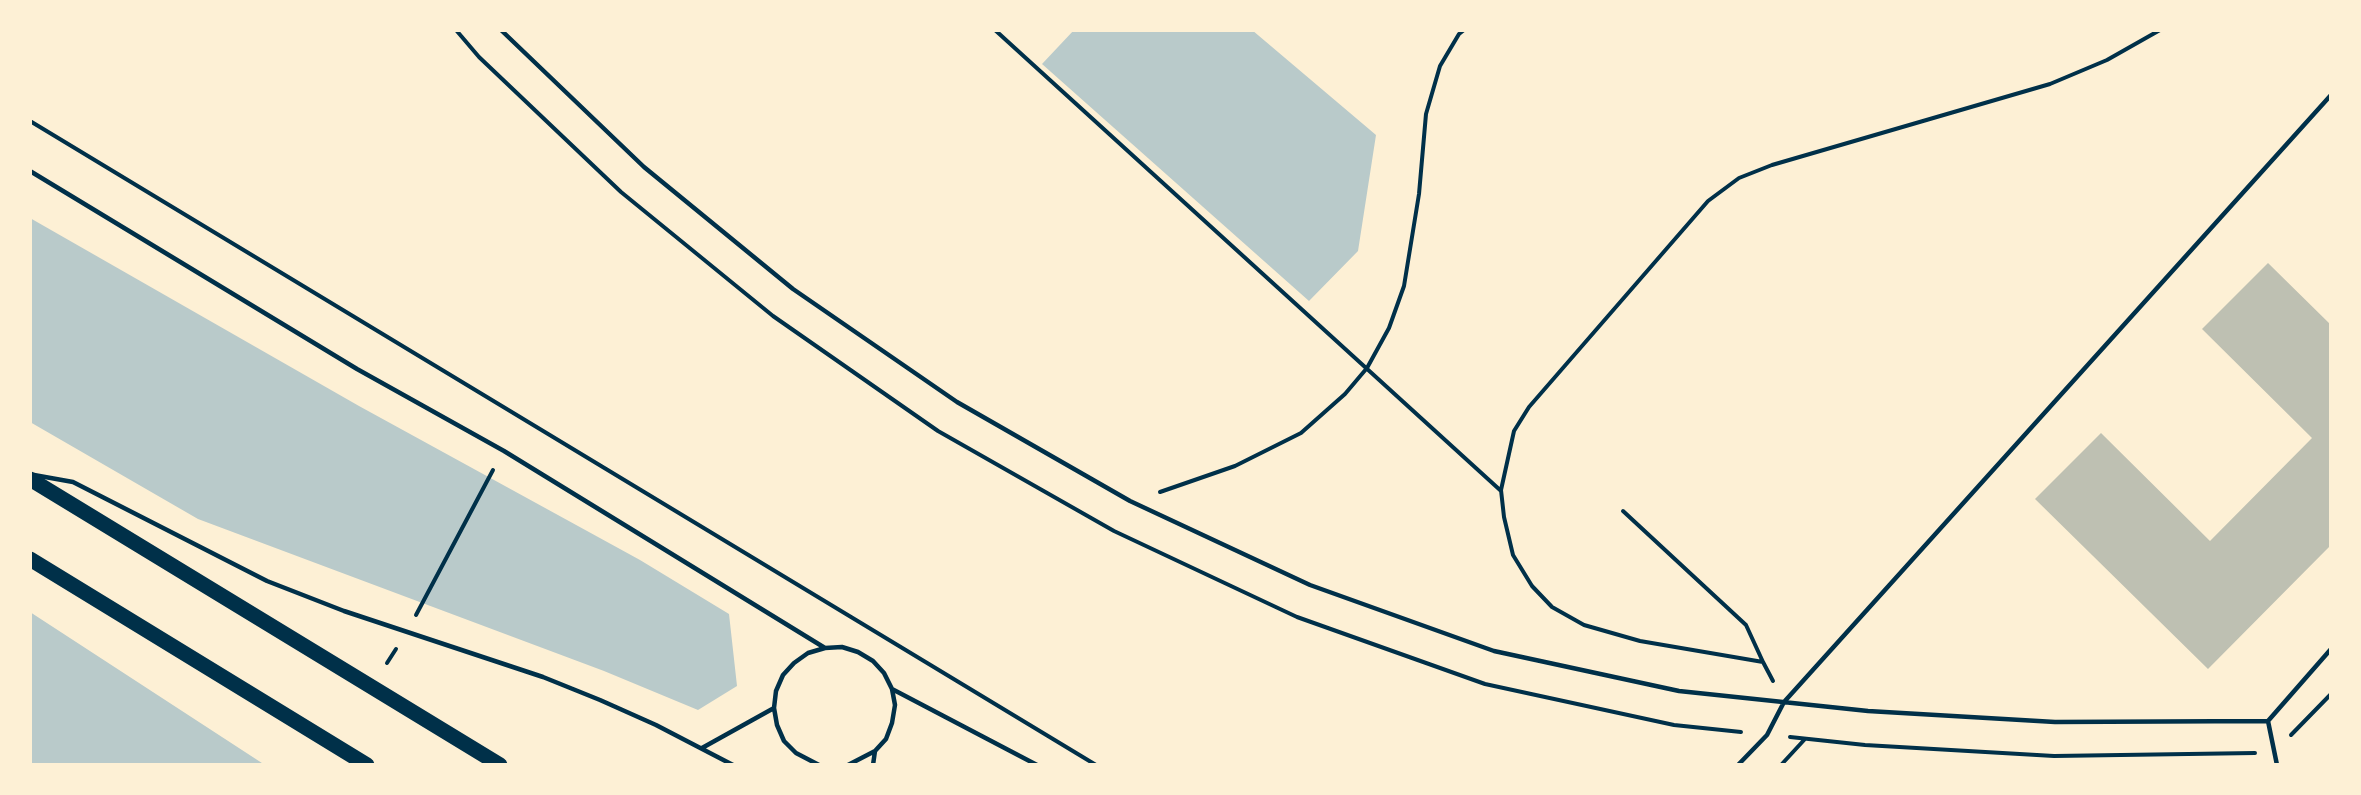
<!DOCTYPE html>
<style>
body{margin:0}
#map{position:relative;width:2361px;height:795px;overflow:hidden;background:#fdf0d5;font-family:"Golos Text",sans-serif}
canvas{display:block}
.frame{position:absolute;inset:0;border:32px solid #fdf0d5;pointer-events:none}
</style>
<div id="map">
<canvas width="2361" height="795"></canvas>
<div class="frame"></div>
</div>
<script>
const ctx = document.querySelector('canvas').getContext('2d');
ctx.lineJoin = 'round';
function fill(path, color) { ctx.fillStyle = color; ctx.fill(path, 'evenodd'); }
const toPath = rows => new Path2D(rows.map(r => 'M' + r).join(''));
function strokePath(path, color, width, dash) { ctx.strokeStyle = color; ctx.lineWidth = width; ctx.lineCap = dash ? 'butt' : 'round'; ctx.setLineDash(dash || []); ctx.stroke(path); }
fill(toPath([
 [1074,30,1252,30,1376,135,1358,251,1309,301,1042,64],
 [30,218,359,406,640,560,729,614,737,686,698,710,604,671,198,519,30,422],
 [30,612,265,765,30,765]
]), '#b9caca');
fill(toPath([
 [2268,263,2331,325,2331,545,2208,669,2035,499,2101,433,2210,541,2312,438,2202,329]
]), '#bec0b2');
strokePath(toPath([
 [456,30,479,57,621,192,773,316,938,431,1114,531,1297,617,1485,684,1674,725,1741,732],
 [995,30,1500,490],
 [30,121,1096,765],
 [1160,492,1235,466,1301,433,1345,394,1367,368,1389,328,1404,286,1419,194,1426,114,1440,66,1459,34,1464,30],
 [1623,511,1746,625,1763,662],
 [416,615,493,470],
 [387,663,396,649],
 [1773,681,1763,662,1640,641,1584,625,1552,607,1532,586,1513,555,1504,517,1501,490,1514,431,1529,407,1708,201,1739,178,1772,165,2050,84,2107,60,2160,30],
 [2291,735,2331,694],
 [1790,737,1865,745,2054,756,2255,753],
 [1781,765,1805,739]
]), '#003049', 4);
strokePath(toPath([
 [501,30,644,167,793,289,957,402,1130,501,1310,585,1494,651,1679,691,1868,711,2055,722,2268,721,2277,765],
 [30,171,357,369,504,451,825,648],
 [34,475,73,482,267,581,344,611,543,677,600,700,656,725,733,765],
 [892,689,1037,765],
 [2268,721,2331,649],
 [702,748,774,708],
 [819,765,796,753,784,741,777,725,774,708,776,691,783,675,794,663,808,653,825,648,842,647,858,652,873,661,884,673,892,689,895,705,892,723,886,739,875,751,848,765],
 [873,765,875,751],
 [1738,765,1767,735,1784,702,2331,95]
]), '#003049', 4.5);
strokePath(toPath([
 [30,479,500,765],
 [30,559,367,765]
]), '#003049', 15);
</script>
